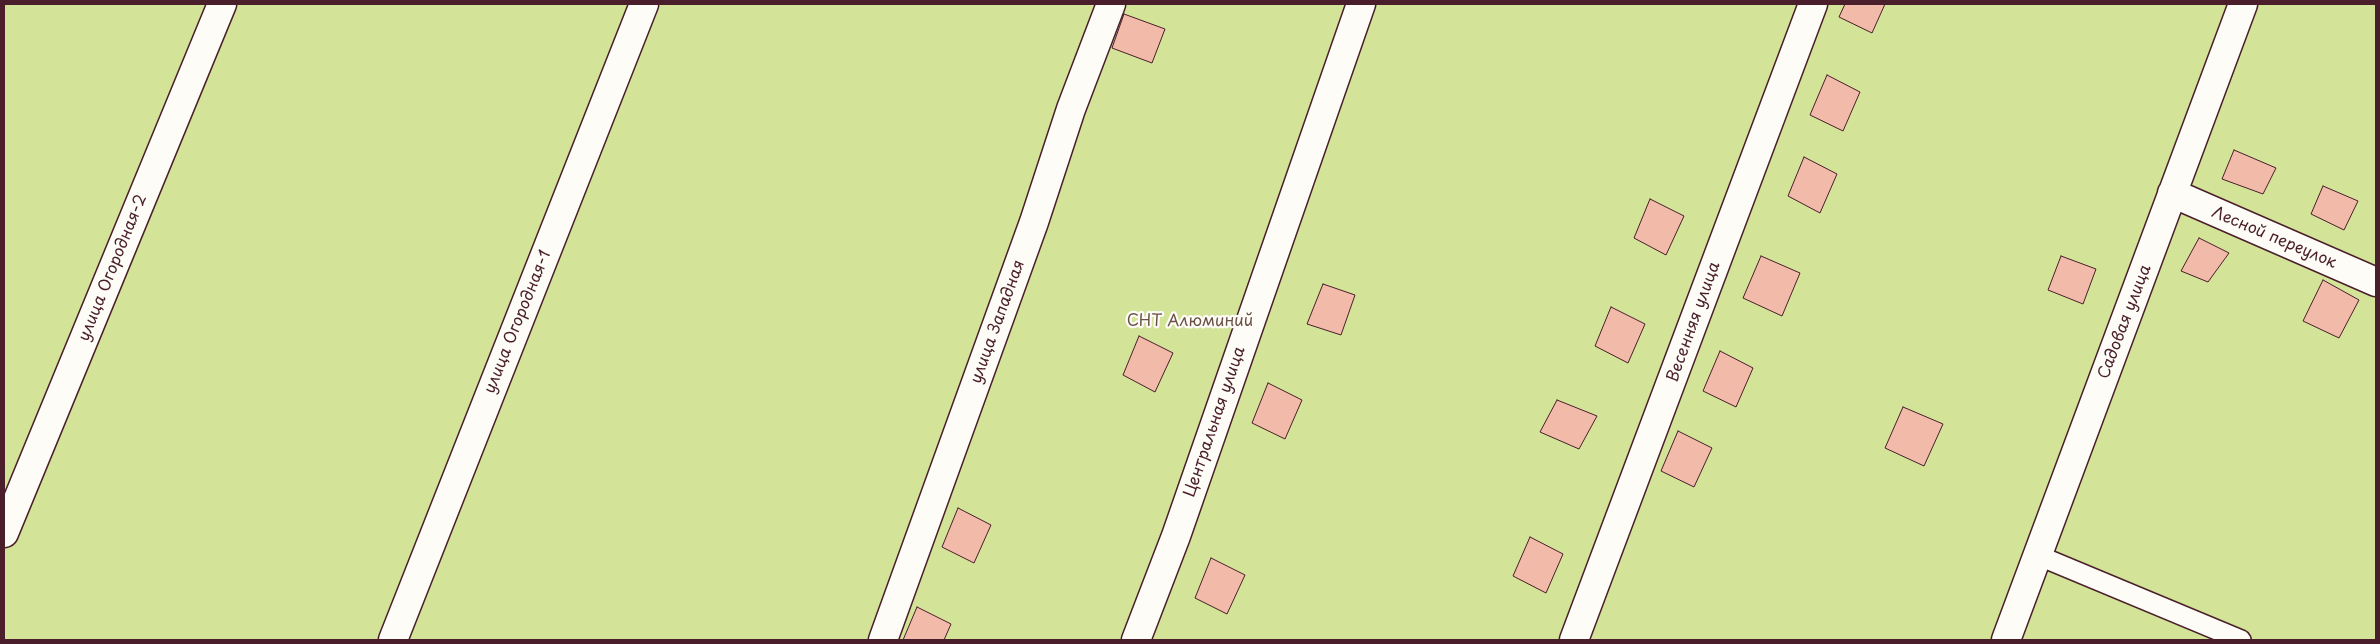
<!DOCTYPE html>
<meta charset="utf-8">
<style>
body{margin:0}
#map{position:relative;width:2380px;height:644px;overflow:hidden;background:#fbefe7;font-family:"Playpen Sans",sans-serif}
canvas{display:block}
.frame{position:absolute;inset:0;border:5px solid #4a1f2b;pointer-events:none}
</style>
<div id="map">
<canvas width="2380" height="644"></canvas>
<div class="frame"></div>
</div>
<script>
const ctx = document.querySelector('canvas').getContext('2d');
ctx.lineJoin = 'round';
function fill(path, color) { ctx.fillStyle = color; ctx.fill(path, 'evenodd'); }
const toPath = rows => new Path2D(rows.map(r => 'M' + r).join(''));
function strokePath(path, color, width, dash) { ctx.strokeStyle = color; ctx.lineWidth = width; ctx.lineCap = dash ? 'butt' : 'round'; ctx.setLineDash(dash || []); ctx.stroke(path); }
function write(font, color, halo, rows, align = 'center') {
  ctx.font = font + ' "Playpen Sans",sans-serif'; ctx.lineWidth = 4.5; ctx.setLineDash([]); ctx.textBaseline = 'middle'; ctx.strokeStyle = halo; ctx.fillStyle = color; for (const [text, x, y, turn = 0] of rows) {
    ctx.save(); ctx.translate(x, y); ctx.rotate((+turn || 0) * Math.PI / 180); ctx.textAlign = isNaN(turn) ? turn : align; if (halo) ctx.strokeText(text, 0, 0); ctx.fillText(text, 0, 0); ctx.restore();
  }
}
fill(toPath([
 [4,4,2376,4,2376,640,4,640]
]), '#d3e397');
const building = toPath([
 [1845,4,1885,4,1872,33,1839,17,1845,4],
 [1124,14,1165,29,1152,63,1112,48,1124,14],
 [1827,75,1860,92,1843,131,1810,115,1827,75],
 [2234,150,2276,168,2263,194,2222,179,2234,150],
 [1804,157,1837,174,1820,213,1788,196,1804,157],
 [2323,186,2358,201,2344,230,2311,214,2323,186],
 [1650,199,1684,216,1666,255,1634,238,1650,199],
 [2199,238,2229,253,2208,282,2181,271,2199,238],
 [1761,256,1800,273,1782,316,1743,298,1761,256],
 [2061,256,2096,269,2083,304,2048,290,2061,256],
 [2323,280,2359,300,2339,338,2303,321,2323,280],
 [1323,284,1355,295,1341,335,1307,324,1323,284],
 [1611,307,1645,324,1628,363,1595,346,1611,307],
 [1139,336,1173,353,1155,392,1123,375,1139,336],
 [1720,351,1753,368,1736,407,1703,391,1720,351],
 [1268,383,1302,400,1285,439,1252,423,1268,383],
 [1557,400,1597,416,1579,449,1540,432,1557,400],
 [1903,407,1943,424,1924,466,1885,448,1903,407],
 [1678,431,1712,448,1694,487,1661,471,1678,431],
 [958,508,991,525,974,563,942,547,958,508],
 [1530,537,1563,554,1546,593,1513,576,1530,537],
 [1211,558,1245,575,1227,614,1195,598,1211,558],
 [917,607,951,624,944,640,903,640,917,607]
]);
fill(building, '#f2baa9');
strokePath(building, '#4a1f2b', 1);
const lane = toPath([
 [2037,555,2241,640]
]);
const street = toPath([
 [2172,193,2376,282],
 [4,533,222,4],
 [393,640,644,4],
 [883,640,1034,222,1071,109,1111,4],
 [1136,640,1176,536,1361,4],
 [1574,640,1813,4],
 [2006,640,2243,4]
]);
strokePath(lane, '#4a1f2b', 22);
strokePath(street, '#4a1f2b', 31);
strokePath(lane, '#fdfcf7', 19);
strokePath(street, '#fdfcf7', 28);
write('16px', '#4a1f2b', '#fdfcf7', [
 ["Лесной переулок",2274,238,23],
 ["улица Огородная-2",113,268,-68],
 ["улица Огородная-1",518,322,-68],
 ["улица Западная",998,322,-70],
 ["Весенняя улица",1694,322,-70],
 ["Садовая улица",2125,322,-69],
 ["Центральная улица",1215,422,-71]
]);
write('16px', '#6c5046', '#fdfcf7', [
 ["СНТ Алюминий",1190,322]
]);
</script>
